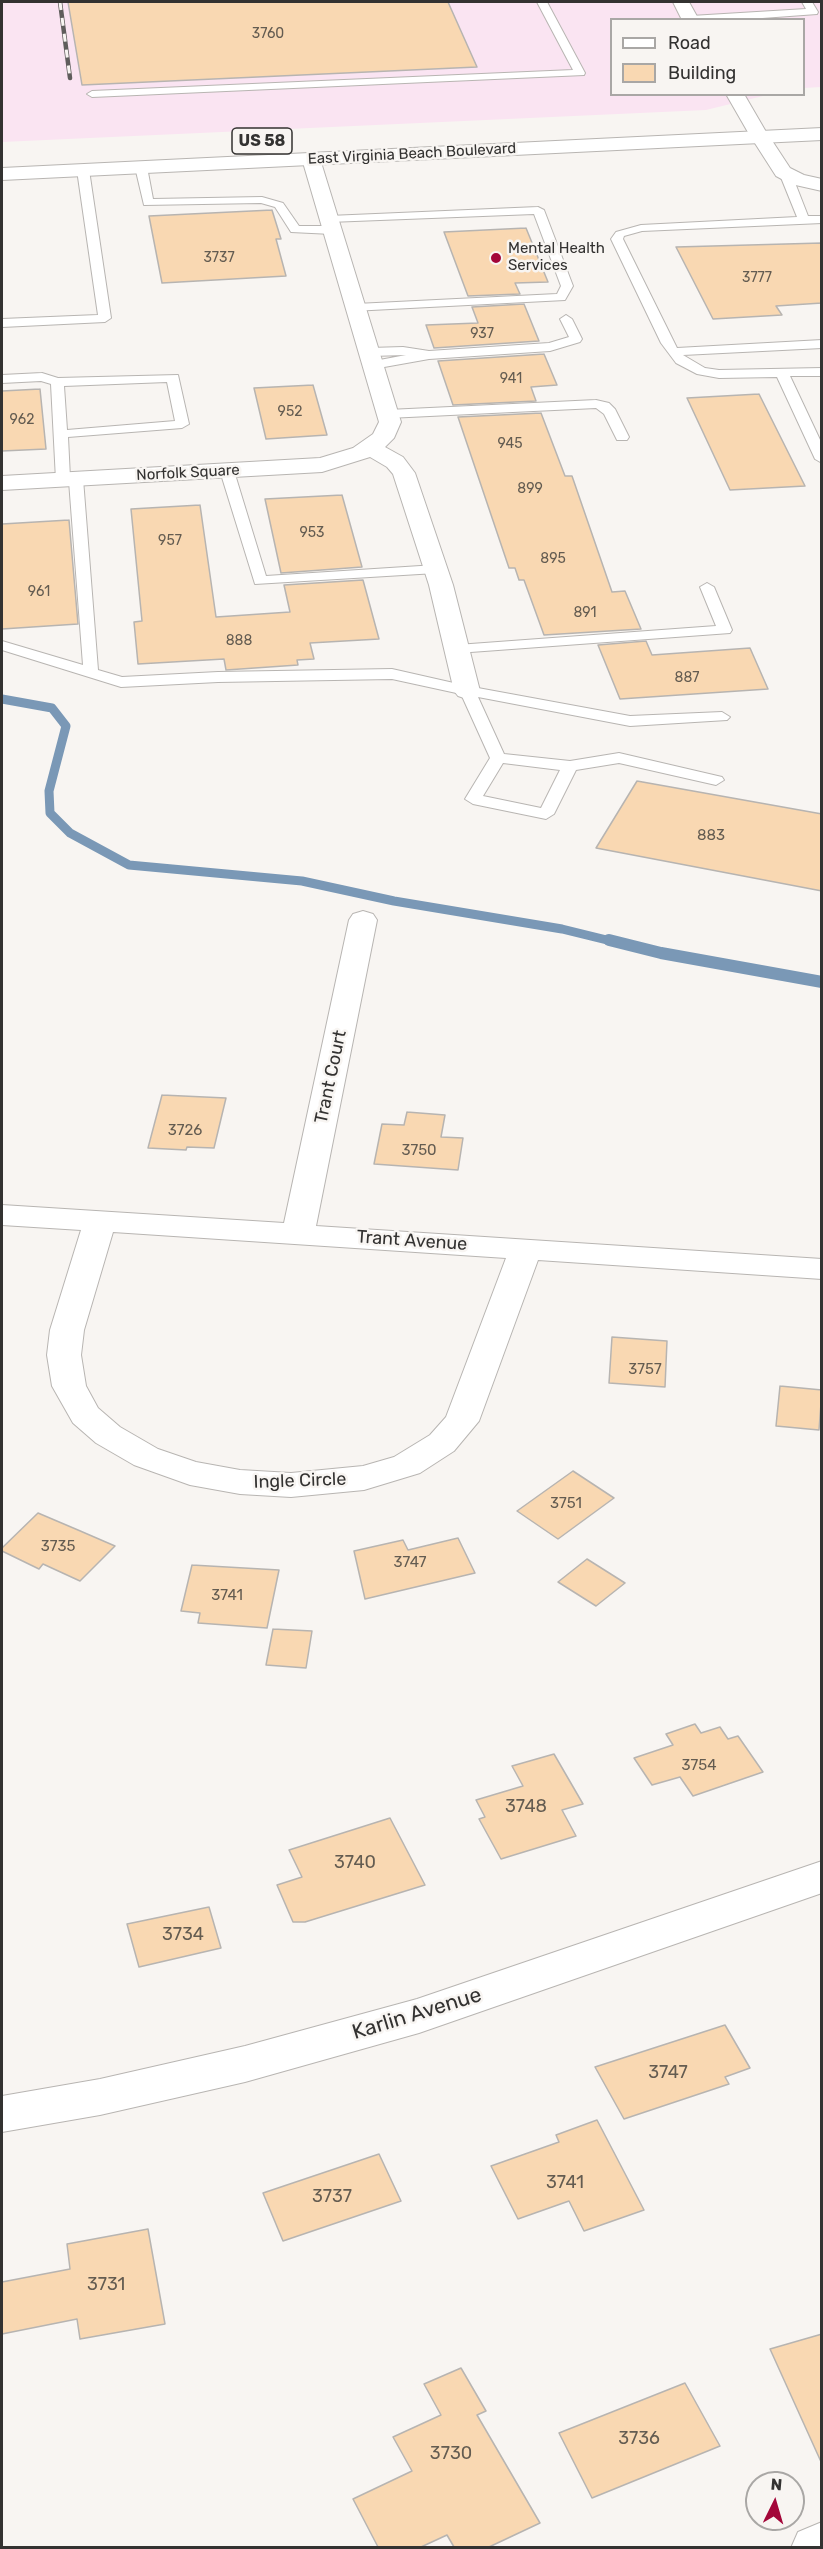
<!DOCTYPE html>
<style>
body{margin:0}
#map{position:relative;width:823px;height:2549px;overflow:hidden;background:#f8f5f2;font-family:Rubik,sans-serif}
canvas{display:block}
.frame{position:absolute;inset:0;border:3px solid #333231;pointer-events:none}
.legend{position:absolute;left:610px;top:18px;width:195px;height:78px;box-sizing:border-box;background:#f8f5f2;border:2px solid #a9a7a5;margin:0;padding:8px 10px;list-style:none;font-size:18px;color:#333231}
.legend li{display:flex;align-items:center;gap:12px;height:30px}
.legend b{width:30px;border:2px solid #a9a7a5}
.north{position:absolute;left:745px;top:2471px;width:60px;height:60px;box-sizing:border-box;background:#f8f5f2;border:2px solid #a9a7a5;border-radius:50%;rotate:5deg;font-size:16px;font-weight:700;line-height:24px;text-align:center;color:#333231}
.north::after{content:'';display:block;margin:auto;width:21px;height:27px;background:#a30639;clip-path:polygon(50% 0,100% 100%,50% 72%,0 100%)}
</style>
<div id="map">
<canvas width="823" height="2549"></canvas>
<div class="frame"></div>
<ul class="legend">
<li><b style="height:8px;background:#fff"></b>Road</li>
<li><b style="height:16px;background:#f9d8b2"></b>Building</li>
</ul>
<div class="north">N</div>
</div>
<script>
const ctx = document.querySelector('canvas').getContext('2d');
ctx.lineJoin = 'round';
function fill(path, color) { ctx.fillStyle = color; ctx.fill(path, 'evenodd'); }
const toPath = rows => new Path2D(rows.map(r => 'M' + r).join(''));
function strokePath(path, color, width, dash) { ctx.strokeStyle = color; ctx.lineWidth = width; ctx.lineCap = dash ? 'butt' : 'round'; ctx.setLineDash(dash || []); ctx.stroke(path); }
function write(font, color, halo, rows, align = 'center') {
  ctx.font = font + ' Rubik,sans-serif'; ctx.lineWidth = 5; ctx.setLineDash([]); ctx.textBaseline = 'middle'; ctx.strokeStyle = halo; ctx.fillStyle = color; for (const [text, x, y, turn = 0] of rows) {
    ctx.save(); ctx.translate(x, y); ctx.rotate((+turn || 0) * Math.PI / 180); ctx.textAlign = isNaN(turn) ? turn : align; if (halo) ctx.strokeText(text, 0, 0); ctx.fillText(text, 0, 0); ctx.restore();
  }
}
fill(toPath([
 [2,2,821,2,821,87,804,88,804,20,612,20,612,94,767,95,706,110,2,142]
]), '#fae4f2');
strokePath(toPath([
 [2,699,52,708,66,726,49,791,50,813,70,833,129,865,302,881,394,901,562,929,615,942]
]), '#7a98b6', 9);
strokePath(toPath([
 [609,940,661,953,822,982]
]), '#7a98b6', 12);
const building = toPath([
 [68,2,448,2,477,67,82,85,68,2],
 [272,210,281,239,276,239,286,276,162,283,149,216,272,210],
 [526,228,548,282,515,283,520,294,468,296,444,232,526,228],
 [822,243,822,303,776,306,782,315,713,319,676,247,822,243],
 [524,304,539,341,434,348,426,325,478,323,472,307,524,304],
 [544,354,557,385,531,387,536,401,453,405,438,361,544,354],
 [313,385,327,435,266,439,254,388,313,385],
 [40,389,46,449,2,451,2,391,40,389],
 [759,394,805,486,730,490,687,398,759,394],
 [541,413,565,476,572,476,612,592,625,591,641,629,544,635,524,580,519,580,515,568,509,568,458,417,541,413],
 [342,495,362,567,281,573,265,499,342,495],
 [200,505,216,617,290,612,284,585,363,580,379,639,310,643,314,659,297,660,298,665,226,670,224,659,138,664,134,622,142,621,131,509,200,505],
 [69,520,78,624,2,629,2,524,69,520],
 [646,641,652,655,750,648,768,689,620,699,598,645,646,641],
 [637,781,822,814,822,891,596,848,637,781],
 [162,1095,226,1098,214,1148,187,1147,186,1150,148,1148,162,1095],
 [407,1112,445,1115,441,1137,463,1138,458,1170,374,1164,382,1124,404,1125,407,1112],
 [612,1337,667,1341,665,1387,609,1383,612,1337],
 [780,1386,822,1390,819,1430,776,1426,780,1386],
 [573,1471,614,1498,558,1539,517,1511,573,1471],
 [38,1513,78,1530,115,1546,80,1581,43,1564,39,1569,2,1551,2,1548,38,1513],
 [458,1538,475,1573,365,1599,354,1551,403,1540,408,1550,458,1538],
 [587,1559,625,1583,596,1606,558,1582,587,1559],
 [192,1565,279,1570,267,1628,198,1623,200,1613,181,1611,192,1565],
 [273,1629,312,1631,306,1668,266,1665,273,1629],
 [695,1724,701,1733,720,1727,728,1739,738,1736,763,1772,693,1796,680,1777,652,1785,634,1758,673,1745,666,1734,695,1724],
 [554,1754,583,1804,562,1810,576,1836,501,1859,479,1819,485,1817,476,1800,523,1786,512,1766,554,1754],
 [390,1818,425,1885,305,1922,293,1922,277,1885,302,1877,289,1850,390,1818],
 [209,1907,221,1948,139,1967,127,1924,209,1907],
 [725,2025,750,2068,725,2077,729,2084,624,2119,595,2067,725,2025],
 [597,2120,644,2210,584,2231,569,2201,518,2219,491,2166,559,2142,556,2135,597,2120],
 [379,2154,401,2201,283,2241,263,2193,379,2154],
 [148,2229,165,2324,80,2339,77,2319,2,2334,2,2282,70,2269,67,2244,148,2229],
 [822,2334,822,2464,770,2349,822,2334],
 [461,2368,486,2411,477,2415,540,2523,489,2547,454,2547,447,2535,421,2547,378,2547,353,2499,412,2471,393,2437,441,2415,424,2384,461,2368],
 [685,2383,720,2446,592,2498,559,2433,685,2383]
]);
fill(building, '#f9d8b2');
strokePath(building, '#b7b4b1', 1.5);
const service = toPath([
 [537,2,547,2,585,73,584,75,92,97,87,94,92,91,573,70,537,2],
 [802,2,812,2,818,12,817,14,735,20,686,19,691,16,806,9,802,2],
 [141,164,147,167,153,199,262,197,283,203,299,226,332,226,338,230,332,234,291,232,275,207,261,203,144,205,135,167,141,164],
 [83,167,89,170,111,318,105,322,2,327,2,319,98,315,77,170,83,167],
 [786,172,792,175,808,216,822,216,822,223,642,231,624,236,623,239,677,348,822,340,822,348,683,355,705,368,719,370,822,368,822,376,790,376,822,444,822,463,815,459,777,377,719,378,697,374,676,363,661,343,611,239,616,232,641,225,797,217,780,175,786,172],
 [538,207,544,210,573,286,565,300,352,311,350,308,356,304,557,294,561,286,534,214,329,222,323,219,329,216,538,207],
 [566,315,572,319,582,339,580,342,550,351,429,359,373,369,367,365,369,362,406,355,370,356,364,352,370,348,403,347,429,351,549,343,569,337,560,319,566,315],
 [42,373,58,378,178,375,189,424,182,428,68,437,70,478,76,475,83,479,98,670,122,677,218,672,392,669,467,686,630,716,722,712,730,717,727,720,630,726,478,697,504,754,570,761,619,753,722,777,724,780,716,785,619,763,576,770,554,814,546,819,473,804,465,799,490,758,461,694,392,679,218,682,121,687,2,650,2,641,83,665,69,481,63,484,56,480,51,384,41,381,2,383,2,375,42,373],
 [167,382,175,421,67,430,64,386,167,382],
 [503,763,560,770,541,808,483,796,503,763],
 [596,400,609,403,615,409,629,437,627,440,617,440,604,414,596,408,388,418,381,414,388,410,596,400],
 [227,467,234,471,266,576,436,565,443,569,436,573,255,584,220,471,227,467],
 [707,583,714,587,732,630,730,633,457,653,450,649,457,645,716,626,700,587,707,583]
]);
const minor = toPath([
 [760,131,767,133,790,168,804,175,822,179,822,191,791,184,776,176,751,137,753,133,760,131],
 [311,153,318,155,320,159,401,422,394,438,385,447,403,457,415,473,453,585,480,691,476,696,467,699,458,696,454,691,429,585,393,474,387,467,370,457,322,472,2,490,2,476,320,458,353,448,373,434,379,422,302,159,304,155,311,153],
 [363,911,373,914,377,920,316,1226,822,1259,822,1279,538,1260,479,1421,454,1451,420,1473,364,1490,291,1497,240,1494,190,1485,134,1465,96,1443,73,1423,52,1386,47,1355,50,1330,81,1230,2,1225,2,1205,284,1223,349,920,353,914,363,911],
 [113,1232,506,1258,446,1417,430,1435,394,1457,363,1466,291,1473,240,1470,196,1462,158,1449,120,1427,98,1408,86,1386,81,1355,84,1330,113,1232],
 [822,1861,822,1893,419,2033,245,2082,100,2115,2,2132,2,2096,100,2079,245,2046,417,1999,822,1861],
 [822,2522,822,2548,791,2548,798,2532,822,2522]
]);
const secondary = toPath([
 [673,2,689,2,699,20,682,20,673,2],
 [726,94,744,94,769,137,767,141,753,141,726,94]
]);
const primary = toPath([
 [822,128,822,140,2,180,2,168,822,128]
]);
strokePath(service, '#b8b5b2', 2);
strokePath(minor, '#b8b5b2', 2);
strokePath(secondary, '#b8b5b2', 2);
strokePath(primary, '#b8b5b2', 2);
fill(service, '#fff');
fill(minor, '#fff');
fill(secondary, '#fff');
fill(primary, '#fff');
const rail = toPath([
 [60,2,70,78]
]);
strokePath(rail, '#5f5d5c', 4.5);
strokePath(rail, '#f8f5f2', 3, [8]);
for (const [x, y, r, color] of [
 [496,258,6,"#a30639"]
]) { const dot = new Path2D(); dot.arc(x, y, r, 0, 2 * Math.PI); ctx.fillStyle = color; ctx.fill(dot); strokePath(dot, '#f8f5f2', 2); }
write('14px', '#645c51', null, [
 ["3760",268,34],
 ["3737",219,258],
 ["3777",757,278],
 ["937",482,334],
 ["941",511,379],
 ["952",290,412],
 ["962",22,420],
 ["945",510,444],
 ["899",530,489],
 ["953",312,533],
 ["957",170,541],
 ["895",553,559],
 ["961",39,592],
 ["891",585,613],
 ["888",239,641],
 ["887",687,678]
]);
write('15px', '#333231', '#f8f5f2', [
 ["East Virginia Beach Boulevard",412,154,-3],
 ["Norfolk Square",188,473,-3]
]);
write('15px', '#333231', '#f8f5f2', [
 ["Mental Health",508,249],
 ["Services",508,266]
], 'left');
write('15px', '#645c51', null, [
 ["883",711,836],
 ["3726",185,1131],
 ["3750",419,1151],
 ["3757",645,1370],
 ["3751",566,1504],
 ["3735",58,1547],
 ["3747",410,1563],
 ["3741",227,1596],
 ["3754",699,1766]
]);
for (const [x, y, w] of [
 [262,141,60]
]) { const box = new Path2D(); box.roundRect(x - w / 2, y - 13, w, 26, 4.5); ctx.fillStyle = '#f8f5f2'; ctx.fill(box); strokePath(box, '#333231', 1.5); }
write('bold 16px', '#333231', null, [
 ["US 58",262,141]
]);
write('18px', '#333231', '#f8f5f2', [
 ["Trant Court",331,1077,-78],
 ["Trant Avenue",412,1241,4],
 ["Ingle Circle",300,1481,-2]
]);
write('18px', '#645c51', null, [
 ["3748",526,1807],
 ["3740",355,1863],
 ["3734",183,1935],
 ["3747",668,2073],
 ["3741",565,2183],
 ["3737",332,2197],
 ["3731",106,2285],
 ["3736",639,2439],
 ["3730",451,2454]
]);
write('21px', '#333231', '#f8f5f2', [
 ["Karlin Avenue",417,2014,-17]
]);
</script>
